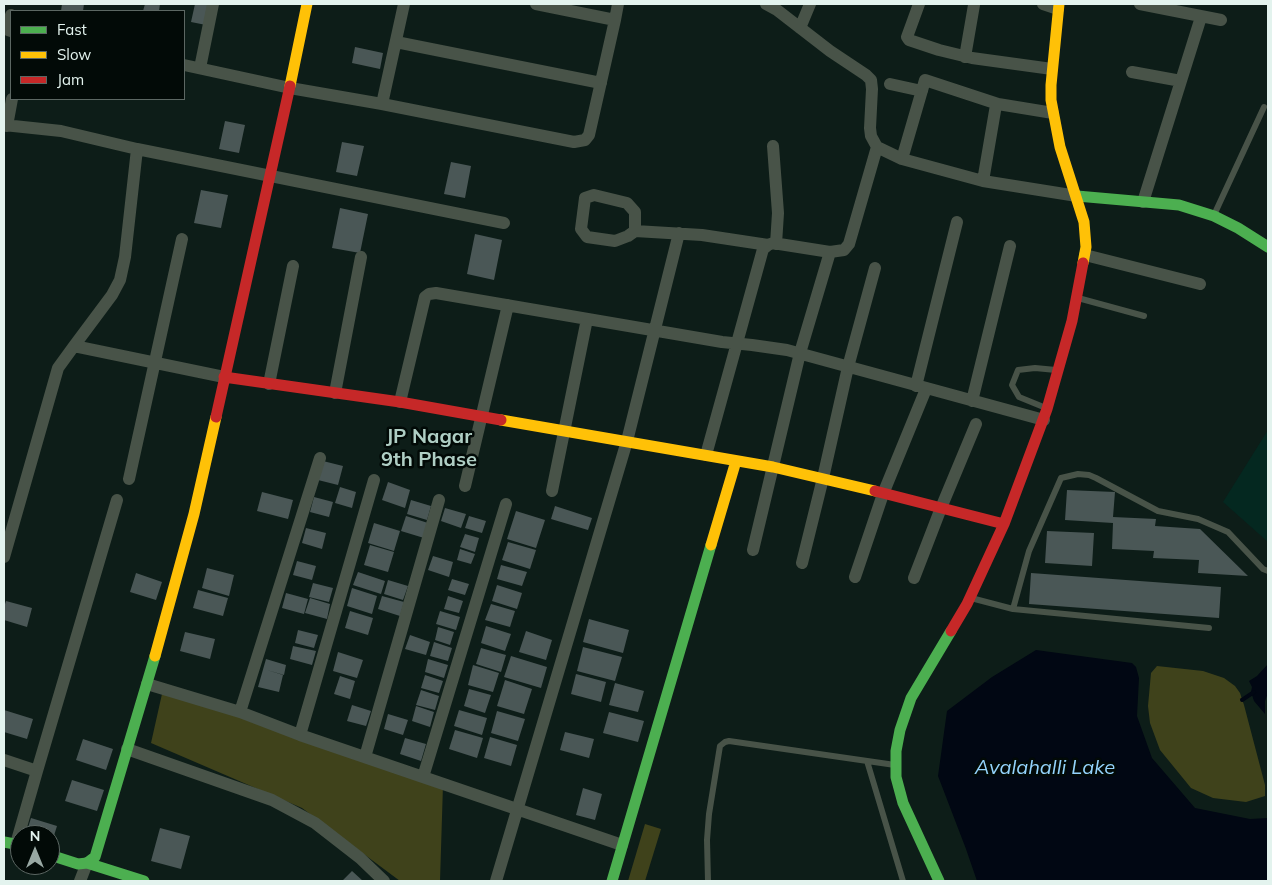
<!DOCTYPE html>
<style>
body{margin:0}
#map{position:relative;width:1272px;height:885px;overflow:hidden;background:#0d1d18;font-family:Mulish,sans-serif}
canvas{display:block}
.frame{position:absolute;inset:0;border:5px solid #e3f3ee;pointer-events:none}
.legend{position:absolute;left:10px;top:10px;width:175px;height:90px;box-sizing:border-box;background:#020a07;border:1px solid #5c6763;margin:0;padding:6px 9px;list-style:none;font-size:15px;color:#e3f3ee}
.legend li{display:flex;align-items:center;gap:10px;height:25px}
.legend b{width:25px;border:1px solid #5c6763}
.north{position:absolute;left:10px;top:825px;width:50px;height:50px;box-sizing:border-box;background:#020a07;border:1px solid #5c6763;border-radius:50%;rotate:0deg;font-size:14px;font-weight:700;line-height:20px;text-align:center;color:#e3f3ee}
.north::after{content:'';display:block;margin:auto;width:18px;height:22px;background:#98a8a3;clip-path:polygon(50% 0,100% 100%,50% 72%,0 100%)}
</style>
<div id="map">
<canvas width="1272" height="885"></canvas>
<div class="frame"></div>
<ul class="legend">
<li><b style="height:6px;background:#4caf50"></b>Fast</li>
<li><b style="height:6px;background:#ffc107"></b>Slow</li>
<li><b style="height:6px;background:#c62828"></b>Jam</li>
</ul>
<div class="north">N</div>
</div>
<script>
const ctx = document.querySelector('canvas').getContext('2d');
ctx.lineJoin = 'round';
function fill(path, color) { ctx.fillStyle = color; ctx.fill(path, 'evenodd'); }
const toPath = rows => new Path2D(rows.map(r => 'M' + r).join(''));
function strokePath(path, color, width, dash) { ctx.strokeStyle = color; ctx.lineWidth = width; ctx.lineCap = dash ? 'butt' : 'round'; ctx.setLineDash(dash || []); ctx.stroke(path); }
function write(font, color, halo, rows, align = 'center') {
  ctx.font = font + ' Mulish,sans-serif'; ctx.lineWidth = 5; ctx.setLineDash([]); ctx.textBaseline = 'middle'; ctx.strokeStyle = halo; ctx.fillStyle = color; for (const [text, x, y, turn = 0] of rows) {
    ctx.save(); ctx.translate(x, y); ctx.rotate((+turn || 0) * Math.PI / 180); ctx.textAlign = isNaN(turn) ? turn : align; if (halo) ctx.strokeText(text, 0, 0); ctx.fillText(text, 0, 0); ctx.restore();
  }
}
fill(toPath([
 [1268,430,1268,542,1223,502]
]), '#042820');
fill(toPath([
 [1157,666,1203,671,1224,678,1235,686,1240,693,1244,705,1265,785,1265,796,1246,802,1213,798,1191,788,1160,750,1150,723,1148,706,1151,673],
 [164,685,443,785,440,881,400,881,302,808,151,743],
 [645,824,661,829,645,881,628,881]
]), '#3f421b');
fill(toPath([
 [1036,650,1132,663,1136,667,1139,678,1137,716,1152,758,1195,808,1250,819,1268,818,1268,881,977,881,966,849,938,776,947,711,992,677],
 [1268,664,1268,693,1265,701,1265,714,1254,701,1251,692,1252,687,1249,681,1257,676]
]), '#010713');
strokePath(toPath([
 [1242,700,1254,692]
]), '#010713', 4);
fill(toPath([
 [62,4,84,4,83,11,61,11],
 [145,4,160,4,159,11,143,11],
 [195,4,210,5,206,25,191,22],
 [355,47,383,53,380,69,352,63],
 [225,121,245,125,239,153,219,149],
 [342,142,364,146,357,176,336,172],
 [451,162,471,166,465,198,444,194],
 [201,190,228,195,221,228,194,223],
 [340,208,368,214,360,253,332,248],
 [475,234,502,240,494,280,467,274],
 [323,461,343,466,338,485,318,480],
 [388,482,410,490,405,508,382,500],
 [340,487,356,492,352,508,335,503],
 [1067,490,1115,492,1113,517,1156,519,1155,526,1200,529,1248,576,1198,573,1199,560,1153,558,1154,551,1112,549,1113,523,1065,520],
 [262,492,293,500,288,519,257,511],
 [314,497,333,502,329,517,310,512],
 [411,500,431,506,427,520,407,514],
 [555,506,592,518,588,530,551,519],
 [445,508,466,514,461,528,441,521],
 [516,511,545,520,536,548,507,539],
 [406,516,428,523,424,538,401,531],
 [469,516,486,521,482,533,465,528],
 [374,523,400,531,394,551,368,543],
 [306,528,326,533,322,549,302,543],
 [1047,531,1094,533,1092,566,1045,563],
 [465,534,479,538,475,552,460,547],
 [508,542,536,550,530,569,502,560],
 [370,545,394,552,388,572,364,565],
 [460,549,475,554,471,564,457,560],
 [433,556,453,562,449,577,428,570],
 [297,561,316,566,312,580,293,575],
 [501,565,527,572,522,586,497,579],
 [207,568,234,575,229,596,202,588],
 [358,572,385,581,381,594,353,585],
 [136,573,162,582,156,600,130,592],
 [1031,573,1221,587,1219,618,1029,604],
 [452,579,469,584,465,595,448,590],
 [388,580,408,586,403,600,384,594],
 [313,583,333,588,329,602,309,597],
 [497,585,522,593,517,609,492,601],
 [352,588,377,596,372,614,347,606],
 [198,590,228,598,223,616,193,608],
 [286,593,308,599,304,614,282,608],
 [382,596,404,602,400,616,378,609],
 [448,596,463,601,459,613,444,609],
 [310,598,330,604,327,619,305,613],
 [6,601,32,608,27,627,4,620,4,607],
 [491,604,515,611,510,627,485,620],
 [350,611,373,618,368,635,345,628],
 [440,611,460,617,456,630,436,624],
 [589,619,629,630,623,653,583,642],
 [486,626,511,634,505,651,481,643],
 [438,627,454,632,450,645,435,640],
 [298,630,318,635,314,648,295,643],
 [526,631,552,640,546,660,519,652],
 [185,632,215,639,210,659,180,651],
 [410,635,430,642,426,655,405,649],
 [434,642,452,648,448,661,430,656],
 [293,646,316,651,312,665,290,659],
 [583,647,622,657,615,681,577,671],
 [481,648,506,655,501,672,476,664],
 [338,652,363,660,357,678,333,671],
 [511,656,547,667,541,688,504,677],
 [266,659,286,665,284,675,267,670,283,675,279,692,258,687],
 [428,659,448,665,444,678,425,672],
 [473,665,499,673,493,692,468,685],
 [576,674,606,682,601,702,571,694],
 [425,675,443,681,439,693,421,688],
 [340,676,355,681,350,699,334,694],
 [505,680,532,689,524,714,497,706],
 [615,683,644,691,638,712,609,705],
 [469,689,491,695,485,713,464,706],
 [421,690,439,696,435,710,416,705],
 [352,705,371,711,366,726,347,721],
 [416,706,434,712,430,727,412,721],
 [4,710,33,719,27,739,4,732],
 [459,710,487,718,482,735,454,726],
 [497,711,525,719,518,741,491,733],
 [609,712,644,721,638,742,603,733],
 [388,714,408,720,403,735,384,729],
 [455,730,483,738,477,758,449,749],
 [565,732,594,739,589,758,560,750],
 [490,737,517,745,511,766,484,758],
 [405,738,426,744,421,761,400,754],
 [83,739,113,749,106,770,76,760],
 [72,780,104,790,97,811,65,801],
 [583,788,602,794,595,820,576,815],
 [31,818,57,826,52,842,50,842,50,835,30,835,26,834],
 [160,828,190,836,181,869,151,861],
 [352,871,363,881,342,881]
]), '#4a5756');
strokePath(toPath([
 [1214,215,1264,107],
 [1078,298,1144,316],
 [1046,408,1019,397,1012,385,1018,370,1035,368,1056,370],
 [971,598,1013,609,1029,551,1061,478,1078,474,1089,475,1096,478,1158,511,1198,519,1228,532,1263,569,1268,571],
 [1013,609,1209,628],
 [867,761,903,881],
 [708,881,707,840,709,814,720,746,725,742,729,741,895,765]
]), '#485348', 6);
strokePath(toPath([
 [536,4,615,20],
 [766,4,777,10,830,51,866,75,871,80,872,89,870,128,871,136,877,147,902,159,983,181,1077,196],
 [919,4,907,37,909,40,939,50,972,58,1052,69],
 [1043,4,1058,9],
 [1140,4,1221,20],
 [11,15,8,30,11,31],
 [800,28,810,4],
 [396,42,601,83],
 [965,57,974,5],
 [184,65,290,88,382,104,574,142,585,140,589,135,615,20,618,4],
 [200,68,213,4],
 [1132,72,1181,81],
 [890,84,922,91],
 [382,104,404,4],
 [4,125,61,131,137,149,504,223],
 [7,126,12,99],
 [773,146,778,213,776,244],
 [902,159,925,80,998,104],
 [983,181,996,105,998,104,1053,113],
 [1143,202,1201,17],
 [635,231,635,212,627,203,594,195,585,198,581,229,587,237,615,241,628,236,635,231,702,235,768,245],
 [1085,255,1200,284],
 [74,346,224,377],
 [269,384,293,266],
 [916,386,957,222],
 [335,393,361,257],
 [972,401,1010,246],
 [400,402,425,297,429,294,436,293,722,342,752,345,787,350,1044,420],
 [706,455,763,249,768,245,773,243,830,252,844,250,849,244,877,147],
 [129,479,182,239],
 [465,486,508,305],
 [552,491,587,319],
 [753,550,800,353,830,252],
 [4,557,58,368,74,346,112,295,120,280,125,257,137,149],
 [802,563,823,478,848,367,875,268],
 [855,577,883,494,926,389],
 [914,578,941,508,976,424],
 [147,684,240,712,300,735,622,845],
 [240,712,320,458],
 [300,735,374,480],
 [127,749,272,800,315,823,360,858,384,881],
 [365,757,439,500],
 [4,760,37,771,16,844],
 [37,771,117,500],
 [423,777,506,504],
 [80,881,87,863],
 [496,881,627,441,679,233]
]), '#485348', 12);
strokePath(toPath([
 [1077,196,1179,205,1214,216,1238,228,1268,247],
 [4,842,20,845],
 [50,855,78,864,87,863,95,857,155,656],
 [87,863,144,881],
 [612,881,711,545],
 [939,881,903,803,896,777,896,751,900,730,911,698,951,631]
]), '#4caf50', 11);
strokePath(toPath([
 [1059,4,1051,85,1051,100,1060,147,1084,222,1086,247,1083,263],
 [290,86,307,4],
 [501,420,773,467,875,491],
 [711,545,736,461],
 [155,656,194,514,216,417]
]), '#ffc107', 11);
strokePath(toPath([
 [224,377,400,402,501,420],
 [216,417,290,86],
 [875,491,1004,524],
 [951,631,967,604,1004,524,1047,409,1072,321,1083,263]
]), '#c62828', 11);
write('bold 20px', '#afcec4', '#020a07', [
 ["JP Nagar",429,437],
 ["9th Phase",429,460]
]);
write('italic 20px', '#94d3fc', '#020a07', [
 ["Avalahalli Lake",1045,768]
]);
</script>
